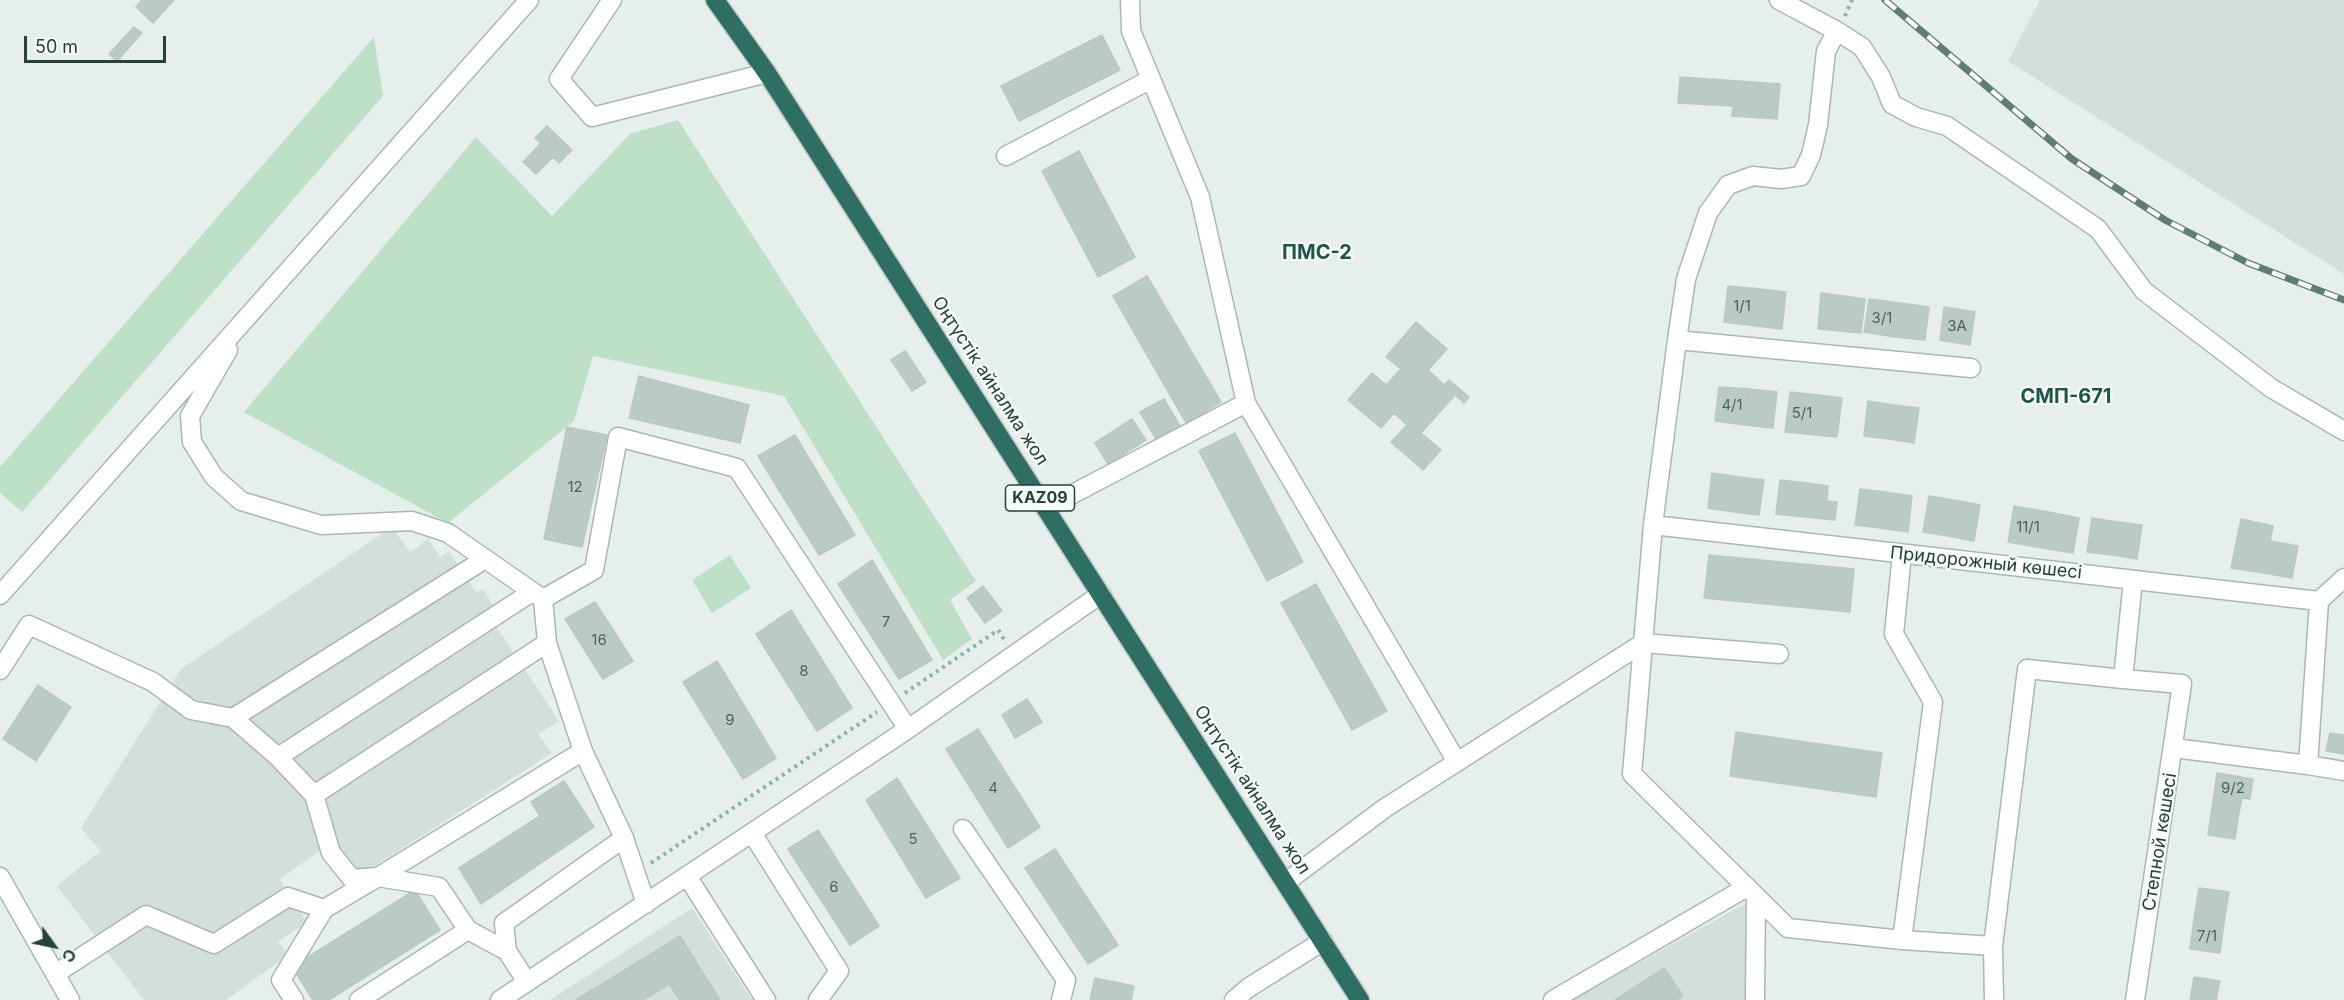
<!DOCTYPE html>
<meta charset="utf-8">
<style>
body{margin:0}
#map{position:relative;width:2344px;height:1000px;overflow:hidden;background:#e6efeb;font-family:Inter,sans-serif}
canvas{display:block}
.north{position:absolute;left:24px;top:916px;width:60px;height:60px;-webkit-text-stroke:4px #f7fbf9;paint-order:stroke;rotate:123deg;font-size:16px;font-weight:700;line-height:24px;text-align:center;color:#24423a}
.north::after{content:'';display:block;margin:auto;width:21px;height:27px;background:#24423a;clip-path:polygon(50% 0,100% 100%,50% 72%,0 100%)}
.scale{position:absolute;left:24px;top:36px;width:142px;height:27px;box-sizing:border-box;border:3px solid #24423a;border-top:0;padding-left:8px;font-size:18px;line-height:21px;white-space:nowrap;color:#24423a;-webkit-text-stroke:4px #f7fbf9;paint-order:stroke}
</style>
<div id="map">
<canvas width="2344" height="1000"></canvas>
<div class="north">С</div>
<div class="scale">50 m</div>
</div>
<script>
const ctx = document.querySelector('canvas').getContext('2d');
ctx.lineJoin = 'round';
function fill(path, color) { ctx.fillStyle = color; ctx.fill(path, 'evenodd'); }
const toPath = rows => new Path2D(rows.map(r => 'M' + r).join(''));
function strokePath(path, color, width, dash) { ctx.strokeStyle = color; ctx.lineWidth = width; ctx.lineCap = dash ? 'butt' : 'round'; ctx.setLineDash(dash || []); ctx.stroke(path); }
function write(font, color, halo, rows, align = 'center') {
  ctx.font = font + ' Inter,sans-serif'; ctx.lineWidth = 4.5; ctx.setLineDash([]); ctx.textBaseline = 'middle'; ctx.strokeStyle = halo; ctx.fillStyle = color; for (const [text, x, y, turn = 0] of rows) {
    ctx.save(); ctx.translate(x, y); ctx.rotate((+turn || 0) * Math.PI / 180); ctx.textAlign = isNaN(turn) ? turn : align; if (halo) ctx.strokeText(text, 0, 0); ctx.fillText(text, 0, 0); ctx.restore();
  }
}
fill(toPath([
 [2040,0,2344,0,2344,274,2008,61],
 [392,527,410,552,428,539,440,557,449,551,476,592,483,589,498,614,491,619,559,721,538,734,552,753,359,876,333,841,280,879,307,923,278,941,288,955,226,1000,144,1000,57,886,101,851,81,828,181,669],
 [1750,901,1748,1000,1572,1000],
 [692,908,752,1000,550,1000]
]), '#d4dfda');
fill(toPath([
 [374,37,383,96,22,512,0,493,0,467],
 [678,120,976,581,950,600,972,639,943,660,784,396,593,356,574,421,448,523,244,412,476,137,552,216,630,134],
 [730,555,751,588,712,613,692,580]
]), '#bfe0c8');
const building = toPath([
 [142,0,174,0,153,23,136,7,142,0],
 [134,27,142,33,117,61,109,54,134,27],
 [1102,35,1120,70,1019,121,1001,86,1102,35],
 [1680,77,1780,84,1777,119,1732,116,1733,106,1678,103,1680,77],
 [547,126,572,150,559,163,553,157,536,174,523,162,541,143,535,138,547,126],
 [1079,151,1135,257,1098,277,1042,171,1079,151],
 [1147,276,1221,402,1186,423,1113,296,1147,276],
 [1728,286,1761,289,1756,326,1724,322,1728,286],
 [1761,289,1786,292,1782,329,1756,326,1761,289],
 [1821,293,1844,296,1840,331,1818,329,1821,293],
 [1844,296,1865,299,1861,333,1840,331,1844,296],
 [1869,299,1900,303,1895,337,1864,332,1869,299],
 [1900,303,1929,307,1925,340,1895,337,1900,303],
 [1944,307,1975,312,1970,345,1940,340,1944,307],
 [1416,322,1447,349,1428,370,1444,385,1449,380,1469,397,1464,403,1455,395,1421,433,1441,450,1423,470,1391,442,1407,425,1394,413,1381,428,1348,400,1372,373,1386,385,1401,369,1386,357,1416,322],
 [905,351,926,382,912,391,891,360,905,351],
 [639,376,749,405,740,443,629,418,639,376],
 [1719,387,1749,389,1745,425,1715,421,1719,387],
 [1749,389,1777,392,1773,428,1745,425,1749,389],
 [1790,392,1820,395,1815,435,1785,432,1790,392],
 [1820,395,1842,398,1837,437,1815,435,1820,395],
 [1164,399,1180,426,1156,439,1140,412,1164,399],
 [1868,401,1894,405,1889,439,1864,436,1868,401],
 [1894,405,1919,408,1914,443,1889,439,1894,405],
 [1132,419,1146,440,1108,464,1095,443,1132,419],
 [567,427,607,435,582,547,544,539,567,427],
 [1235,433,1303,562,1267,581,1199,451,1235,433],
 [795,435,855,535,819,555,758,456,795,435],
 [1712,473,1739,477,1734,512,1708,508,1712,473],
 [1739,477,1764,480,1759,515,1734,512,1739,477],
 [1780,480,1807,483,1804,517,1776,514,1780,480],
 [1807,483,1828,486,1827,501,1837,502,1835,520,1804,517,1807,483],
 [1860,489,1885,492,1880,528,1855,525,1860,489],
 [1885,492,1912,496,1908,532,1880,528,1885,492],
 [1929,496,1954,500,1948,536,1923,532,1929,496],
 [1954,500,1980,505,1974,541,1948,536,1954,500],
 [2014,506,2049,512,2042,548,2008,542,2014,506],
 [2049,512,2079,518,2073,553,2042,548,2049,512],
 [2092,518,2118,522,2113,555,2087,552,2092,518],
 [2241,519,2273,526,2264,573,2231,568,2241,519],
 [2118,522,2142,525,2137,559,2113,555,2118,522],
 [2270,541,2298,546,2292,578,2264,573,2270,541],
 [1709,555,1854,569,1850,612,1704,598,1709,555],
 [872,560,932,660,899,679,838,584,872,560],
 [1316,584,1387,711,1352,730,1281,603,1316,584],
 [983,586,1002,611,985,623,967,598,983,586],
 [595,602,633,661,603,679,565,619,595,602],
 [791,610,852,708,817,731,756,634,791,610],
 [717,661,776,758,743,779,683,682,717,661],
 [38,685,71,707,36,761,3,739,38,685],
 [1027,699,1042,722,1015,738,1002,715,1027,699],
 [978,729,1040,827,1008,848,946,749,978,729],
 [1736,732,1882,753,1876,797,1730,776,1736,732],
 [2330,733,2344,735,2344,754,2326,751,2330,733],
 [2217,773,2253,779,2250,799,2242,798,2239,812,2212,808,2217,773],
 [897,778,960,878,926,898,866,800,897,778],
 [564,781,594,827,481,904,459,868,540,816,531,802,564,781],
 [2212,808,2239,812,2235,839,2208,835,2212,808],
 [818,830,879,926,850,945,788,849,818,830],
 [1055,849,1118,945,1088,964,1025,868,1055,849],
 [2199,888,2229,892,2224,923,2194,919,2199,888],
 [415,890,440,930,329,1000,313,1000,292,967,415,890],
 [2194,919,2224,923,2220,953,2190,949,2194,919],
 [680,936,720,1000,680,1000,669,984,643,1000,576,1000,680,936],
 [1664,968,1683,996,1676,1000,1615,1000,1664,968],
 [2194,977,2220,981,2216,1000,2190,1000,2194,977],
 [1095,978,1134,986,1131,1000,1090,1000,1095,978]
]);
fill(building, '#bbcac4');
strokePath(building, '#b8c9c2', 1.5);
const minor = toPath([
 [612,0,559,79,592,117,767,73],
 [1130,0,1131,31,1200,197,1246,403,1457,762],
 [1837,31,1862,47,1881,77,1892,104,1916,117,1947,126,2098,229,2144,291,2271,388,2344,431],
 [1006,156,1151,79],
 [1677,340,1686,279,1708,213,1728,185,1753,176,1781,179,1801,176,1811,155,1818,125,1826,51,1837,31,1779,0],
 [228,350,190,416,192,442,214,477,241,501,321,525,412,521,448,533,543,599],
 [1971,368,1677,340,1653,525,1632,774,1788,928,1902,940,1993,946],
 [1046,508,1246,403],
 [1653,525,2319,601],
 [1902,554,1894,634,1933,702,1902,940],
 [2344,578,2319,601,2308,765,2344,771],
 [2133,580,2123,679,2182,684,2135,1000],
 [0,595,529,0],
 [0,670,29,625,153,682,191,710,233,718,278,757,314,795,331,853,352,879,378,877,583,751],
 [233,718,485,559],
 [2174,748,2308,765],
 [278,757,532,592],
 [314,795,547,643],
 [963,829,1066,980,1061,1000],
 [752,833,839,971,818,1000],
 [687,876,766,1000],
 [0,877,70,1000],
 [1286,882,1385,808,1643,643,1779,654],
 [646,904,624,838,583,751,547,643,543,599,594,570,618,437,737,468,908,729],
 [55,974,146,915,214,944,288,897,324,909,378,877,439,887,468,930,507,951],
 [527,982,507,951,504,923,624,838],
 [294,1000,281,980,324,909],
 [359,1000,468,930],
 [500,1000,908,729,1101,594],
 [1234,1000,1248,988,1323,941],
 [1553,1000,1747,887],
 [1755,1000,1756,896],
 [1994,1000,1993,946,2027,669,2123,679]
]);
const highway = toPath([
 [715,0,767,73,1360,1000]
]);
strokePath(minor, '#a8b8b2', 21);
strokePath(highway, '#c2cac8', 21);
strokePath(toPath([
 [1845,16,1852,0],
 [905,693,998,630,1005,641],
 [651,863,877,712]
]), '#86b3a5', 4, [3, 4.5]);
strokePath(minor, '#fff', 18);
strokePath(highway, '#2f6f62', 18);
const rail = toPath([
 [1885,0,2072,159,2165,220,2248,263,2344,300]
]);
strokePath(rail, '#5f7d75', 7);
strokePath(rail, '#f7fbf9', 4.5, [14]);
write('15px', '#4a645c', null, [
 ["1/1",1742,306],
 ["3/1",1882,318],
 ["3А",1957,326],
 ["4/1",1732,405],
 ["5/1",1802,413],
 ["12",575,487],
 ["11/1",2028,527],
 ["7",886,622],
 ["16",599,640],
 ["8",804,671],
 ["9",730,720],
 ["4",993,788],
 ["9/2",2233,788],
 ["5",913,839],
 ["6",834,887],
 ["7/1",2207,936]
]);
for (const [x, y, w] of [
 [1040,498,69]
]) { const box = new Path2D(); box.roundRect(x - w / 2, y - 13, w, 26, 4.5); ctx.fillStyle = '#f7fbf9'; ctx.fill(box); strokePath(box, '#24423a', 1.5); }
write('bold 16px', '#24423a', null, [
 ["KAZ09",1040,498]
]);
write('18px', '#24423a', '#f7fbf9', [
 ["Оңтүстік айналма жол",990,381,57],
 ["Придорожный көшесі",1986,563,6],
 ["Оңтүстік айналма жол",1252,790,57],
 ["Степной көшесі",2160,842,-81]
]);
write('bold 20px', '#1f5548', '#f7fbf9', [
 ["ПМС-2",1317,253],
 ["СМП-671",2066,397]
]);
</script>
